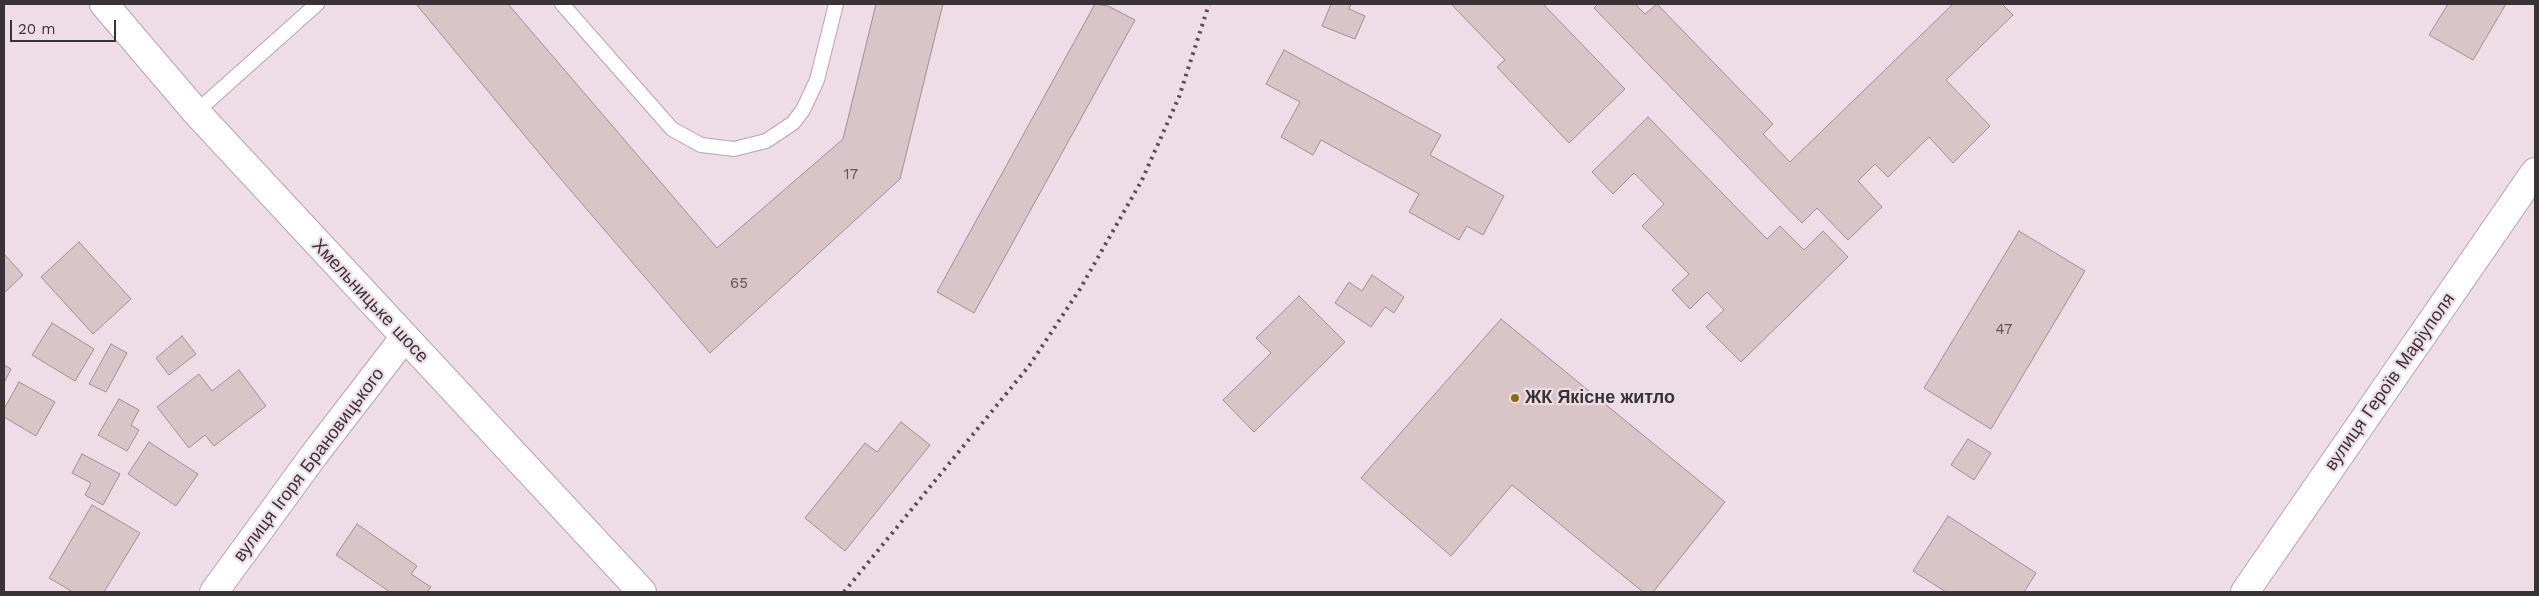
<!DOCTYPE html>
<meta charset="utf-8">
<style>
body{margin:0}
#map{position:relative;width:2539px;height:596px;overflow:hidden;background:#eedde7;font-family:"Work Sans",sans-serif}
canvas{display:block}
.frame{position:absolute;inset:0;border:5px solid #393236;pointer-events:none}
.scale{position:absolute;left:10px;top:20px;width:106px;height:22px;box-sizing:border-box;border:2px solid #393236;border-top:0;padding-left:6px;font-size:15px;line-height:18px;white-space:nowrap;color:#393236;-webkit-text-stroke:4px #eedde7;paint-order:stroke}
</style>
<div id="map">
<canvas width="2539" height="596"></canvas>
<div class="frame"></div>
<div class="scale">20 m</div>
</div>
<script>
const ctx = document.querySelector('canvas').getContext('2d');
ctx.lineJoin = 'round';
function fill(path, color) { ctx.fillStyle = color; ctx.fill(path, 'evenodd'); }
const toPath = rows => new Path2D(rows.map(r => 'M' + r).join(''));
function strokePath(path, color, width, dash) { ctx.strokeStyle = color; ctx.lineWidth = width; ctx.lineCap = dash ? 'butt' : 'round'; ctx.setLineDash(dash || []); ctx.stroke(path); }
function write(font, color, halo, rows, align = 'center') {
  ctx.font = font + ' "Work Sans",sans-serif'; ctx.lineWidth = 4.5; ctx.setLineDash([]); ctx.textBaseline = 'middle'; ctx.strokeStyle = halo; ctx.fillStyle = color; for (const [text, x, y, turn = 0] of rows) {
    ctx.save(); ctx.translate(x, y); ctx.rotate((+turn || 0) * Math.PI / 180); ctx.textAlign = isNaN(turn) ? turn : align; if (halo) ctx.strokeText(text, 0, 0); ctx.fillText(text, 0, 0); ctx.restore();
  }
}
const building = toPath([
 [416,4,508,4,717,248,843,139,876,4,943,4,900,179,710,353,554,171,416,4],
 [1095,4,1108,6,1135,20,974,313,937,292,1095,4],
 [1331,4,1351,4,1349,9,1365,16,1355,39,1322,26,1331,4],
 [1451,4,1543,4,1625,89,1569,143,1497,67,1505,60,1451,4],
 [1598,4,1635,4,1645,14,1657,4,1773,124,1763,134,1790,162,1953,4,2002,4,2013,15,1946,80,1990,126,1953,163,1929,137,1888,177,1875,164,1858,181,1882,207,1848,240,1817,208,1802,223,1594,8,1598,4],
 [2448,4,2506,4,2473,60,2429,35,2448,4],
 [1284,50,1441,135,1430,155,1504,196,1483,235,1467,226,1459,240,1409,212,1419,194,1321,140,1313,155,1281,137,1300,102,1266,84,1284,50],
 [1648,117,1767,239,1780,226,1804,250,1823,231,1848,257,1741,362,1706,327,1724,310,1707,292,1690,309,1672,290,1689,274,1642,226,1664,204,1634,173,1613,194,1592,172,1648,117],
 [2019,231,2085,271,1991,429,1924,388,2019,231],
 [79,242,131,299,93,334,41,277,79,242],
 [4,254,23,275,4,293,4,254],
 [1372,275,1404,297,1394,313,1385,307,1371,327,1335,303,1349,282,1362,291,1372,275],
 [1299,296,1345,342,1254,432,1223,400,1271,353,1256,338,1299,296],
 [1501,319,1725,502,1653,592,1643,592,1512,485,1451,556,1361,478,1501,319],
 [52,323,94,349,75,381,32,355,52,323],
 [182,336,196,354,169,375,156,358,182,336],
 [111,344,127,353,106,392,89,384,111,344],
 [4,365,11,369,4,383,4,365],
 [239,370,266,406,214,446,205,435,189,448,157,407,199,374,212,391,239,370],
 [19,382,55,402,36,436,4,417,4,409,19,382],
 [119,399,139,410,131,425,139,430,127,451,98,435,119,399],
 [901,422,930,445,845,551,805,518,865,443,877,452,901,422],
 [1968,439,1991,453,1974,480,1951,465,1968,439],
 [149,442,198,474,176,506,128,474,149,442],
 [82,454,120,474,103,505,85,495,91,483,72,473,82,454],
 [92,505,140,533,104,592,73,592,49,578,92,505],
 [1948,516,2036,573,2024,592,1946,592,1913,571,1948,516],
 [357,524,417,566,411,574,431,587,427,592,390,592,336,555,357,524]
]);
fill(building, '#d9c4c8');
strokePath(building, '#a18e92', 1);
const service = toPath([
 [562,4,672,129,701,145,734,149,766,141,793,123,803,110,817,80,836,4],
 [196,112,317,4]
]);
const minor = toPath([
 [214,592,314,455,404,338]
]);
const tertiary = toPath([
 [104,4,196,112,642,592]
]);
const secondary = toPath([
 [2245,592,2535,172]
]);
strokePath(service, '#b6a5af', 16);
strokePath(minor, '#b6a5af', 30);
strokePath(tertiary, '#b6a5af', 30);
strokePath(secondary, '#b6a5af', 30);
strokePath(service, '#fff', 14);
strokePath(minor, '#fff', 28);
strokePath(tertiary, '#fff', 28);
strokePath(secondary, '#fff', 28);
strokePath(toPath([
 [844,592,1029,366,1080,289,1142,180,1179,97,1209,4]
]), '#554c51', 4, [2.5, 5]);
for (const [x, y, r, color] of [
 [1515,398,5,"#8b6c0d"]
]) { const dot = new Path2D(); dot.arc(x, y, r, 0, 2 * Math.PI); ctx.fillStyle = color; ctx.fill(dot); strokePath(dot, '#eedde7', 2); }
write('15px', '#61565a', null, [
 ["17",851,175],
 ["65",739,284],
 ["47",2004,330]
]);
write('18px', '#393236', '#eedde7', [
 ["Хмельницьке шосе",370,301,47],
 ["вулиця Героїв Маріуполя",2390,382,-55],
 ["вулиця Ігоря Брановицького",309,465,-53]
]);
write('bold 18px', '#393236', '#eedde7', [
 ["ЖК Якісне житло",1525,398]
], 'left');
</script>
